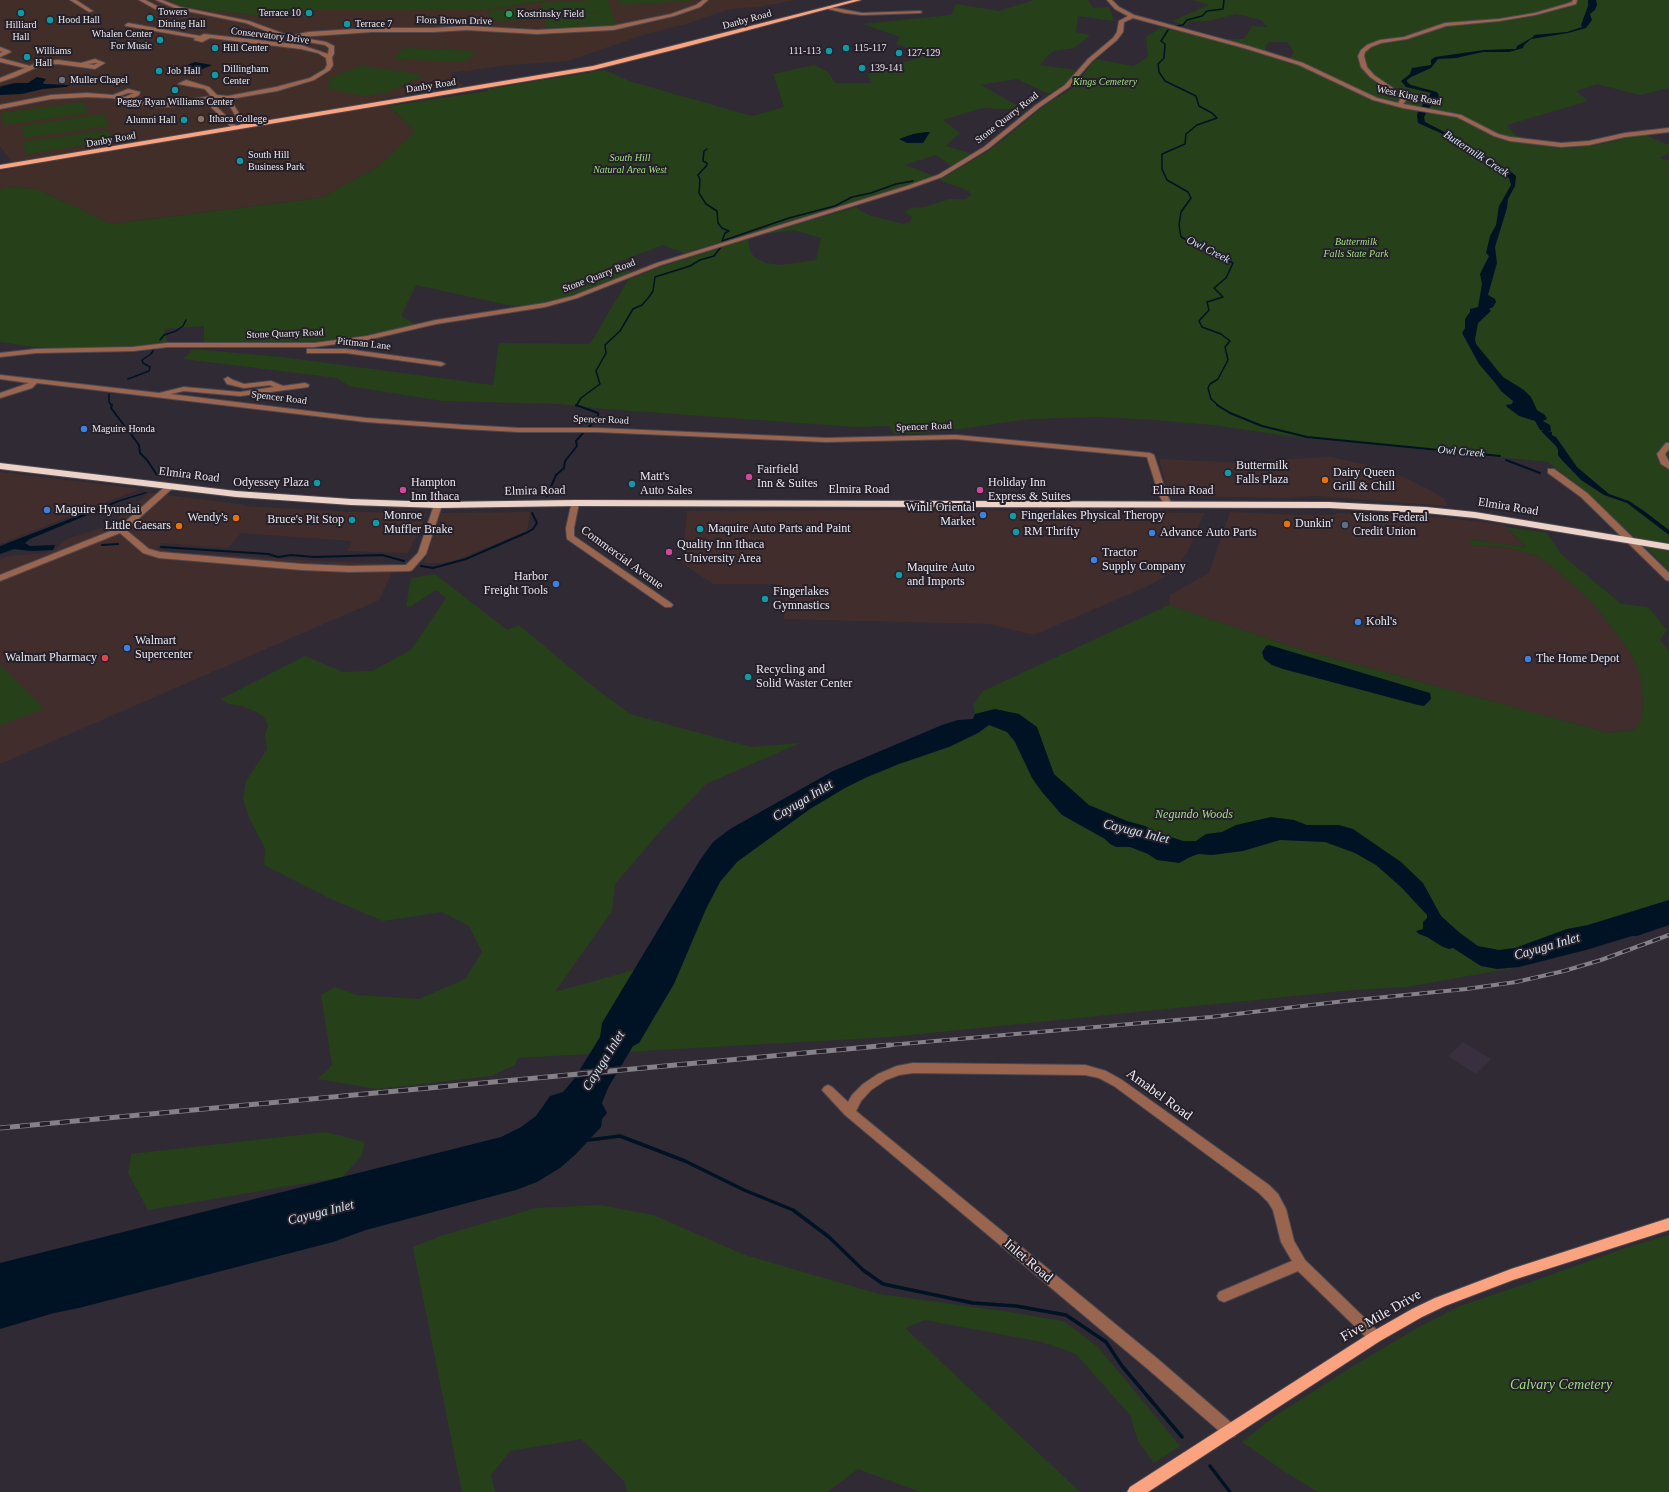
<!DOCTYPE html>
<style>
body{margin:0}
canvas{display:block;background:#2f2a33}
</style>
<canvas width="1669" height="1492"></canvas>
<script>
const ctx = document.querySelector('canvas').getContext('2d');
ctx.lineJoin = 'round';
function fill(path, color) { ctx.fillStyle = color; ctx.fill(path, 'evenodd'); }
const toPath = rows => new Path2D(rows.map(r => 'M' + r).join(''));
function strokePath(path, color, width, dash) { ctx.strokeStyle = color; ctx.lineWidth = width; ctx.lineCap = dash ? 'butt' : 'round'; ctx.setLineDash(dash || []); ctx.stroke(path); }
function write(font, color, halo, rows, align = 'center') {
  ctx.font = font + ' Georgia,serif'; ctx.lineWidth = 4; ctx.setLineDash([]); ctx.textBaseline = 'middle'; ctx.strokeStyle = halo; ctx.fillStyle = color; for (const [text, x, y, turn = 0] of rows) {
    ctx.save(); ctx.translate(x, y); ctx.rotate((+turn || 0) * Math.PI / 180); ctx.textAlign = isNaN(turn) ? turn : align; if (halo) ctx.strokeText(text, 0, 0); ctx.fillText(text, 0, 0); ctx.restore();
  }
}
fill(toPath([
 [1331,457,1379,468,1403,477,1435,493,1444,498,1448,506,1314,496,1285,498,1179,496,1168,494,1159,459,1267,464,1266,460],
 [0,472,99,484,140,489,0,544],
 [149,493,241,504,245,506,352,512,427,513,408,553,347,551,352,541,241,533,228,548,161,543,157,549,174,552,317,561,396,564,379,600,0,764,0,559,11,556,44,553,54,550,63,542,70,538,110,525],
 [955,510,1204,513,1188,551,1175,570,1150,585,1034,635,989,624,784,619,785,591,776,584,713,584,682,563,687,511],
 [530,512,527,531,454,561,439,563,424,563,441,513],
 [1230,512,1300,515,1332,515,1338,513,1446,518,1504,525,1510,529,1510,532,1526,547,1467,539,1472,545,1507,547,1537,556,1556,569,1594,604,1632,655,1640,675,1643,699,1642,721,1634,730,1609,733,1296,648,1169,605,1170,595,1209,573]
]), '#422d2d');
fill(toPath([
 [1463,1042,1491,1059,1476,1074,1448,1056]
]), '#38303f');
fill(toPath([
 [0,0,172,0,205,10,239,13,269,18,291,17,297,13,319,10,485,10,550,0,797,0,757,7,730,9,686,24,649,33,568,61,509,65,450,73,463,86,381,99,415,131,378,167,321,198,111,224,37,189,5,187,0,190,0,171,16,168,0,146]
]), '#412e28');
fill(toPath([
 [170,0,550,0,485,10,319,10,297,13,291,17,269,18,239,13,205,10,179,5],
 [594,0,608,0,616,25,547,28,543,16,604,12,544,15,540,3],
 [619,0,690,0,691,1,620,5],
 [1034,0,1088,0,1093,8,1109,7,1114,21,1078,16,1076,32,1090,35,1074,48,1054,51,1047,56,1040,65,1076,70,1067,82,1049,94,1017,79,981,85,1025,110,982,108,943,120,960,133,946,146,972,154,951,166,936,155,905,165,934,176,916,183,684,253,663,245,612,264,632,272,577,295,538,304,513,306,416,285,401,316,415,324,387,332,306,343,204,343,204,326,164,329,167,342,128,347,42,348,0,342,0,190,5,187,37,189,111,224,321,198,378,167,415,131,389,106,488,91,488,89,604,70,632,82,752,116,784,107,773,74,814,65,828,72,835,83,872,83,867,74,928,55,896,44,900,37,863,24,951,15,956,4,999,11],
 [1192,0,1669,0,1669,88,1640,95,1597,84,1576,91,1588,101,1507,125,1515,135,1554,147,1566,148,1602,144,1643,134,1669,145,1669,153,1660,158,1669,161,1669,572,1658,559,1583,490,1548,462,1280,435,1214,425,1140,419,1097,417,1029,419,938,432,894,434,889,426,856,427,606,409,560,404,442,401,349,386,337,378,184,359,193,349,282,357,493,385,499,343,590,344,628,280,660,267,748,239,750,250,754,257,766,263,781,265,816,260,821,238,794,230,761,235,856,207,861,211,872,216,903,224,911,221,912,217,905,212,910,208,924,207,950,199,965,199,971,195,969,191,939,180,990,150,1048,103,1073,88,1095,59,1134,66,1148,57,1146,37,1162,27,1232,45,1293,64,1297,62,1289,59,1294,52,1287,42,1270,42,1266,45,1266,51,1222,39,1244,39,1252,26,1267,27,1261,20,1236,14,1208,21,1190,21,1186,26,1172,21,1209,5],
 [521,7,529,9,529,20,497,21,490,17,489,11],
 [404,48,476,51,465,62,394,59],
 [363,66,419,74,421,77,386,93,364,96,328,89,330,78,357,67],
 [83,102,88,113,4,125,1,113],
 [104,114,109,126,24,138,21,126],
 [108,130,113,141,26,154,23,142],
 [1506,527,1547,533,1561,554,1621,604,1648,607,1667,630,1660,640,1669,651,1669,900,1588,925,1567,929,1515,948,1497,950,1472,961,1481,966,1497,969,1519,967,1406,987,1354,990,890,1037,518,1058,515,1065,491,1076,377,1089,318,1079,332,1065,321,995,335,987,357,995,419,999,465,979,482,952,469,926,442,912,383,921,331,899,264,865,265,848,250,820,243,799,246,781,267,749,265,735,268,725,264,717,257,712,242,706,229,704,221,699,305,656,343,672,372,671,411,650,446,598,436,590,411,606,406,607,411,578,435,574,507,630,519,625,591,685,630,714,751,747,800,743,706,784,663,828,615,884,612,911,555,992,662,962,723,853,907,750,995,709,975,714,973,705,983,691,1169,605,1296,648,1609,733,1634,730,1642,720,1643,699,1640,675,1632,655,1594,604,1556,569,1537,556,1507,547,1472,545,1467,539,1526,547],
 [0,665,44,708,0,726],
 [326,1132,365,1142,361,1157,342,1177,148,1210,128,1173,131,1154],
 [600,1205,653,1215,745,1255,879,1294,1010,1312,1063,1321,1098,1347,1180,1446,1154,1463,1138,1441,1130,1415,1076,1354,1042,1342,925,1320,905,1328,1080,1492,920,1492,858,1469,827,1492,627,1492,625,1482,581,1439,510,1451,491,1475,495,1492,462,1492,413,1247,440,1236,536,1208],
 [1669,1235,1669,1492,1318,1492,1288,1474,1242,1442,1275,1416,1358,1363,1419,1327,1460,1306,1531,1282,1628,1247]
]), '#264019');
fill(toPath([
 [1588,0,1596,0,1597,5,1595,10,1590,14,1592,20,1586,28,1568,33,1531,39,1524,45,1523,48,1509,52,1483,52,1456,58,1438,59,1431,68,1411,77,1407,80,1407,82,1411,85,1437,92,1439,96,1429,108,1424,117,1425,122,1458,139,1477,153,1509,170,1516,176,1515,186,1508,199,1507,208,1495,247,1497,263,1488,295,1495,299,1496,302,1493,307,1489,309,1491,311,1478,323,1475,339,1476,344,1503,377,1524,390,1531,397,1537,410,1545,415,1547,419,1543,421,1550,425,1551,431,1548,431,1552,432,1552,435,1556,437,1577,467,1609,494,1629,501,1644,511,1669,530,1669,535,1627,503,1604,495,1581,480,1561,459,1558,455,1558,450,1556,446,1541,431,1544,431,1540,430,1535,421,1519,416,1507,407,1506,405,1512,404,1513,401,1501,391,1496,384,1479,364,1462,333,1465,328,1465,319,1470,312,1470,309,1478,307,1482,284,1480,274,1489,256,1486,253,1490,236,1496,225,1499,206,1511,185,1509,178,1498,168,1474,154,1456,140,1418,123,1417,116,1418,111,1431,93,1406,87,1401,81,1410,74,1412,68,1431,65,1431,60,1435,57,1484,50,1513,49,1516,49,1517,46,1533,37,1534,35,1567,32,1582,27,1581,25,1588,6],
 [195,62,212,65,186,76,170,72],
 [37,77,46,79,43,83,44,84,70,85,66,87,43,89,22,94,0,95,0,87,2,86,15,83,28,83],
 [926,132,930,132,923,143,907,143,899,139,913,134],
 [146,492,147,493,121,501,30,539,25,543,30,546,55,545,53,550,31,551,14,549,0,554,0,546,119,500],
 [1269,645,1430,693,1431,699,1424,706,1418,705,1283,669,1272,665,1264,659,1262,652,1266,646],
 [995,709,1019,714,1037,727,1054,774,1089,805,1127,821,1145,826,1156,832,1183,841,1196,841,1206,834,1222,832,1236,825,1271,817,1294,820,1307,825,1339,825,1353,829,1401,862,1423,883,1441,916,1460,933,1478,946,1499,950,1515,948,1567,929,1588,925,1669,900,1669,925,1637,936,1632,936,1586,950,1519,967,1497,969,1481,966,1453,948,1449,949,1443,947,1427,937,1419,934,1416,931,1423,929,1423,922,1427,918,1427,915,1401,887,1376,865,1355,853,1325,842,1280,840,1243,851,1212,855,1198,854,1188,858,1179,863,1157,860,1148,854,1130,847,1116,847,1110,844,1105,839,1062,815,1042,792,1032,778,1015,742,1007,732,989,725,978,733,949,747,899,764,865,778,845,788,810,809,737,862,720,882,706,909,674,984,639,1043,633,1046,608,1088,602,1103,607,1113,602,1119,601,1127,576,1154,560,1168,537,1182,516,1190,366,1230,333,1242,79,1308,54,1313,0,1329,0,1263,501,1137,521,1127,536,1116,550,1096,563,1092,574,1079,600,1037,602,1023,700,860,713,842,730,829,833,771,942,725,958,720,973,719,975,714]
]), '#001324');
fill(toPath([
 [623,1066,618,1074,574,1078,578,1070]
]), '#2f2a33');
strokePath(toPath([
 [1177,26,1183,25,1187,20,1202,16,1207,11,1223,9,1224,0],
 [1168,30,1161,41,1165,44,1164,58,1158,64,1159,72,1165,81,1196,96,1199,106,1212,113,1217,118,1197,125,1186,134,1185,144,1162,154,1162,169,1167,180,1188,192,1191,198,1181,212,1179,225,1181,237,1233,263,1226,278,1214,288,1223,297,1207,302,1209,310,1199,321,1202,327,1221,334,1230,341,1225,347,1228,360,1218,379,1210,384,1208,388,1211,399,1219,406],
 [707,149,704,151,703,161,707,163,707,165,698,175,700,180,699,193,706,204,717,211,718,223,722,228,729,231,725,233,722,241],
 [722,241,789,218,835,206,852,197,871,193,896,184,913,181],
 [160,340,164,335,176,331,183,326,186,320],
 [128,379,149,371,150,367,143,363,142,360,151,354,154,349],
 [109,394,109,402,112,406],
 [576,406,581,398,600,384,596,371,606,353,605,345,620,331,633,309,642,305,649,297,653,291,655,277,690,266,700,260,714,256,721,247]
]), '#001324', 1.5);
strokePath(toPath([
 [112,405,111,408,139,445,140,453,147,460,157,475],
 [576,405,598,413,598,417,589,427],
 [1217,405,1230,413,1262,426,1307,437,1500,456],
 [1506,460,1540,473],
 [547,496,556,475,564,468,565,461,577,446,576,441,583,433],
 [102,545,118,544],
 [161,547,268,554,278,557,291,555,314,557,382,555,404,561],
 [421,566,433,568,466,559,528,532,533,529,537,523,532,513]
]), '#001324', 2);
strokePath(toPath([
 [589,1140,620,1136,685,1161,744,1190,793,1210,829,1237,863,1270,883,1284,973,1303,1016,1306,1066,1315,1106,1342,1122,1366,1182,1437],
 [1210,1466,1230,1492]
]), '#001324', 3.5);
const minor = toPath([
 [70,0,76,0,93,11,89,12,70,0],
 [139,0,145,0,159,7,187,16,185,17,155,9,139,0],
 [156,0,162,0,180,7,249,21,290,36,308,32,372,28,433,28,467,26,537,30,613,26,671,14,696,5,703,0,708,0,700,7,674,16,613,30,537,34,467,30,433,32,372,32,298,37,326,42,334,46,334,54,332,57,333,65,330,70,314,80,277,91,230,99,247,126,244,128,241,126,226,99,215,99,194,104,169,107,146,106,112,98,87,97,51,99,0,109,0,105,51,95,87,93,113,95,128,89,140,92,139,95,131,99,146,102,169,103,211,96,205,89,178,84,186,80,209,87,217,95,228,96,276,87,310,78,325,69,327,65,326,58,318,53,301,49,210,38,202,42,194,40,195,38,126,26,125,25,128,23,200,36,204,34,301,45,328,54,329,48,325,45,281,37,246,23,177,9,156,0],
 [128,93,134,93,125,97,119,96,128,93],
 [1107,0,1112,0,1119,7,1134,15,1248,46,1303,63,1377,98,1398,103,1400,100,1399,97,1370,77,1361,67,1358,56,1361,50,1367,45,1380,40,1404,37,1445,23,1499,19,1535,13,1566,4,1572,2,1573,0,1577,0,1576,4,1535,15,1499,21,1446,26,1407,39,1381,43,1371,47,1365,52,1364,56,1367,67,1374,75,1403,95,1406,100,1403,104,1461,115,1498,134,1510,137,1561,143,1589,141,1625,133,1669,128,1669,132,1625,137,1589,145,1561,147,1510,141,1494,136,1457,117,1403,108,1373,100,1299,65,1244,48,1133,18,1124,22,1123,32,1117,40,1092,61,1069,87,1040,107,988,149,942,177,911,188,661,265,577,298,545,307,436,324,367,340,314,347,167,347,133,351,36,353,0,357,0,353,36,349,133,347,167,343,314,343,367,336,436,320,545,303,573,296,657,263,907,186,938,175,984,147,1036,105,1065,85,1088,59,1113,38,1117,32,1119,21,1128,16,1115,9,1107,0],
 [830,7,862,13,920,11,922,12,920,13,862,15,845,13,828,9,830,7],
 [0,47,10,51,11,52,0,57,0,53,3,52,0,51,0,47],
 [0,58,30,66,41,61,58,60,81,63,95,59,105,63,95,69,58,64,42,65,15,77,0,82,0,78,25,68,0,62,0,58],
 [95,63,98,63,94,65,88,64,95,63],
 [209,103,213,103,236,126,236,128,232,128,209,105,209,103],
 [307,349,346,349,441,362,445,364,441,366,346,353,307,353,307,349],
 [0,375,159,393,184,387,240,392,274,387,270,385,244,388,227,384,224,379,228,377,233,380,244,384,271,381,283,386,305,383,309,385,308,387,240,396,184,391,170,394,366,418,464,425,519,428,597,428,826,438,956,435,1150,453,1154,455,1167,495,1172,504,1171,506,1165,506,1159,495,1147,457,956,439,826,442,597,432,519,432,464,429,366,422,37,383,32,388,0,398,0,393,29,383,0,379,0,375],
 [1666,443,1669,443,1669,449,1665,454,1669,462,1669,469,1661,464,1657,454,1666,443],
 [1548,469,1554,469,1587,493,1669,573,1669,581,1666,580,1581,497,1548,473,1548,469],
 [168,484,171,484,175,486,126,530,149,549,160,552,302,564,349,566,406,565,418,553,434,505,438,502,442,505,426,554,412,570,409,571,349,572,302,570,159,558,143,553,120,533,0,581,0,575,118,528,168,484],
 [572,501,575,501,579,503,574,528,574,536,671,603,673,605,671,607,665,607,567,539,566,528,572,501],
 [913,1063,1085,1065,1106,1071,1122,1080,1269,1185,1278,1194,1286,1209,1294,1241,1305,1260,1380,1333,1382,1337,1380,1341,1375,1343,1370,1341,1298,1271,1229,1300,1224,1302,1219,1300,1217,1296,1219,1292,1292,1261,1281,1242,1273,1210,1268,1202,1259,1193,1114,1086,1099,1078,1085,1075,913,1073,899,1075,886,1080,871,1090,861,1101,856,1111,1159,1360,1235,1426,1237,1431,1235,1436,1230,1438,1225,1436,1149,1370,845,1115,822,1090,824,1087,828,1085,832,1087,848,1102,852,1095,863,1084,878,1074,897,1066,913,1063]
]);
const major = toPath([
 [853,0,861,0,681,48,593,70,0,169,0,165,593,66,853,0],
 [1669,1218,1669,1230,1513,1280,1445,1306,1422,1317,1380,1341,1148,1492,1127,1492,1130,1487,1370,1333,1412,1309,1435,1298,1511,1269,1669,1218]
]);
const highway = toPath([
 [0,463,236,491,351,499,438,502,575,500,1329,502,1426,507,1475,512,1669,544,1669,550,1475,518,1426,513,1329,508,575,506,438,508,351,505,236,497,0,469,0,463]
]);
strokePath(minor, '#4d4851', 2);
strokePath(major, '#4d4851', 2);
strokePath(highway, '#4d4851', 2);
fill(minor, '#9a654f');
fill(major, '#fba37e');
fill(highway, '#edd2c7');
const railFar1 = toPath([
 [878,1046,1211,1017,1345,1001,1466,989,1516,982,1564,971,1601,960,1669,935]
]);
const rail = toPath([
 [0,1128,890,1045]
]);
strokePath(railFar1, '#858189', 4);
strokePath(rail, '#858189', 5);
strokePath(railFar1, '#252029', 2.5, [8]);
strokePath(rail, '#252029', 3.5, [10]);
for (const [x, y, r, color] of [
 [21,13,4,"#0f9aa8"],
 [309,13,4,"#0f9aa8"],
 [509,14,4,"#2e9e5b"],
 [150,18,4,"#0f9aa8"],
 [50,20,4,"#0f9aa8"],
 [347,24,4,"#0f9aa8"],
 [160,40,4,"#0f9aa8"],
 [215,48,4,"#0f9aa8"],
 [846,48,4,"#0f9aa8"],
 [829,51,4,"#0f9aa8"],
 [899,53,4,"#0f9aa8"],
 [27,57,4,"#0f9aa8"],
 [862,68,4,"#0f9aa8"],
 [159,71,4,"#0f9aa8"],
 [215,75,4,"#0f9aa8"],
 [62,80,4,"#6b7280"],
 [175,90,4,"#0f9aa8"],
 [201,119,4,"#8d6e63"],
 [184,120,4,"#0f9aa8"],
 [240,161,4,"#0f9aa8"],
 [84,429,4,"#3f7fe0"],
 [1228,473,4,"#0f9aa8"],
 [749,477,4,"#d1479c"],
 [1325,480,4,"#e8710a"],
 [317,483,4,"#0f9aa8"],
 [632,484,4,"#0f9aa8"],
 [403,490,4,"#d1479c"],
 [980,490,4,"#d1479c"],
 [47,510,4,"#3f7fe0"],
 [983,515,4,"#3f7fe0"],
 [1013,516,4,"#0f9aa8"],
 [236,518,4,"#e8710a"],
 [352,520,4,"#0f9aa8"],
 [376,523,4,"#0f9aa8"],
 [1287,524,4,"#e8710a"],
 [1345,525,4,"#5c6f8a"],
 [179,526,4,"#e8710a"],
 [700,529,4,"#0f9aa8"],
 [1016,532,4,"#0f9aa8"],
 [1152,533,4,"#3f7fe0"],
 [669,552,4,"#d1479c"],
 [1094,560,4,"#3f7fe0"],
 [899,575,4,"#0f9aa8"],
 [556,584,4,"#3f7fe0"],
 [765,599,4,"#0f9aa8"],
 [1358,622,4,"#3f7fe0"],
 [127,648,4,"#3f7fe0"],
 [105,658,4,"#e0444e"],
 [1528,659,4,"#3f7fe0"],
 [748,677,4,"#0f9aa8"]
]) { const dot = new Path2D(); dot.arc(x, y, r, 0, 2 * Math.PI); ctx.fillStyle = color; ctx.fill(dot); strokePath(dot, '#252029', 1.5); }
write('10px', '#e9e6ec', '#252029', [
 ["Towers",158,12],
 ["Dining Hall",158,24],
 ["Terrace 10",301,13,"right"],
 ["Kostrinsky Field",517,14],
 ["Hood Hall",58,20],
 ["Terrace 7",355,24],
 ["Hilliard",21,25,"center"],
 ["Hall",21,37,"center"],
 ["Whalen Center",152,34,"right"],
 ["For Music",152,46,"right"],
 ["Hill Center",223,48],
 ["115-117",854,48],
 ["Williams",35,51],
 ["Hall",35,63],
 ["111-113",821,51,"right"],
 ["127-129",907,53],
 ["139-141",870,68],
 ["Dillingham",223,69],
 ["Center",223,81],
 ["Job Hall",167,71],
 ["Muller Chapel",70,80],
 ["Peggy Ryan Williams Center",175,102,"center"],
 ["Ithaca College",209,119],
 ["Alumni Hall",176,120,"right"],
 ["South Hill",248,155],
 ["Business Park",248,167],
 ["Maguire Honda",92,429]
], 'left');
write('10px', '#e9e6ec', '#252029', [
 ["Danby Road",747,20,-15],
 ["Flora Brown Drive",454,21,1],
 ["Conservatory Drive",270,36,7],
 ["Danby Road",431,86,-9],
 ["West King Road",1409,96,12],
 ["Stone Quarry Road",1007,118,-38],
 ["Danby Road",111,140,-10],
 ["Stone Quarry Road",599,276,-21],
 ["Stone Quarry Road",285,334,-2],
 ["Pittman Lane",364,344,6],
 ["Spencer Road",279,398,7],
 ["Spencer Road",601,420,2],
 ["Spencer Road",924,427,-2]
]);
write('italic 10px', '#9dde80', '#252029', [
 ["Kings Cemetery",1105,82],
 ["South Hill",630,158],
 ["Natural Area West",630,170],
 ["Buttermilk",1356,242],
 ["Falls State Park",1356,254]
]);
write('italic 11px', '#d1e3f2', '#252029', [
 ["Buttermilk Creek",1476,154,33],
 ["Owl Creek",1208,250,27],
 ["Owl Creek",1461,452,5]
]);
write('12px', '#e9e6ec', '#252029', [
 ["Buttermilk",1236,466],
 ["Falls Plaza",1236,480],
 ["Fairfield",757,470],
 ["Inn & Suites",757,484],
 ["Dairy Queen",1333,473],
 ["Grill & Chill",1333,487],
 ["Matt's",640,477],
 ["Auto Sales",640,491],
 ["Odyessey Plaza",309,483,"right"],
 ["Hampton",411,483],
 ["Inn Ithaca",411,497],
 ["Holiday Inn",988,483],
 ["Express & Suites",988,497],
 ["Winli Oriental",975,508,"right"],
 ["Market",975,522,"right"],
 ["Maguire Hyundai",55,510],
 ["Monroe",384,516],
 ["Muffler Brake",384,530],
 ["Fingerlakes Physical Theropy",1021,516],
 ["Wendy's",228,518,"right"],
 ["Visions Federal",1353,518],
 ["Credit Union",1353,532],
 ["Bruce's Pit Stop",344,520,"right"],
 ["Dunkin'",1295,524],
 ["Little Caesars",171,526,"right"],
 ["Maquire Auto Parts and Paint",708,529],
 ["RM Thrifty",1024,532],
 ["Advance Auto Parts",1160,533],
 ["Quality Inn Ithaca",677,545],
 ["- University Area",677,559],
 ["Tractor",1102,553],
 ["Supply Company",1102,567],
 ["Maquire Auto",907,568],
 ["and Imports",907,582],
 ["Harbor",548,577,"right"],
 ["Freight Tools",548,591,"right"],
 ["Fingerlakes",773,592],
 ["Gymnastics",773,606],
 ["Kohl's",1366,622],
 ["Walmart",135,641],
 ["Supercenter",135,655],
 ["Walmart Pharmacy",97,658,"right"],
 ["The Home Depot",1536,659],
 ["Recycling and",756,670],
 ["Solid Waster Center",756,684]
], 'left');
write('12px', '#e9e6ec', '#252029', [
 ["Elmira Road",189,475,7],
 ["Elmira Road",859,490],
 ["Elmira Road",535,491,-1],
 ["Elmira Road",1183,491],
 ["Elmira Road",1508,507,9],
 ["Commercial Avenue",622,558,36]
]);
write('italic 12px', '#9dde80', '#252029', [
 ["Negundo Woods",1194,815]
]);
write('italic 13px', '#d1e3f2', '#252029', [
 ["Cayuga Inlet",803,801,-31],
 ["Cayuga Inlet",1136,832,14],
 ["Cayuga Inlet",1547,947,-16],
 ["Cayuga Inlet",604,1061,-58],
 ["Cayuga Inlet",321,1213,-14]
]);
write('14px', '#e9e6ec', '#252029', [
 ["Amabel Road",1159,1095,36],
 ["Inlet Road",1028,1261,40],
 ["Five Mile Drive",1381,1316,-30]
]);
write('italic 14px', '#9dde80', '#252029', [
 ["Calvary Cemetery",1561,1385]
]);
</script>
